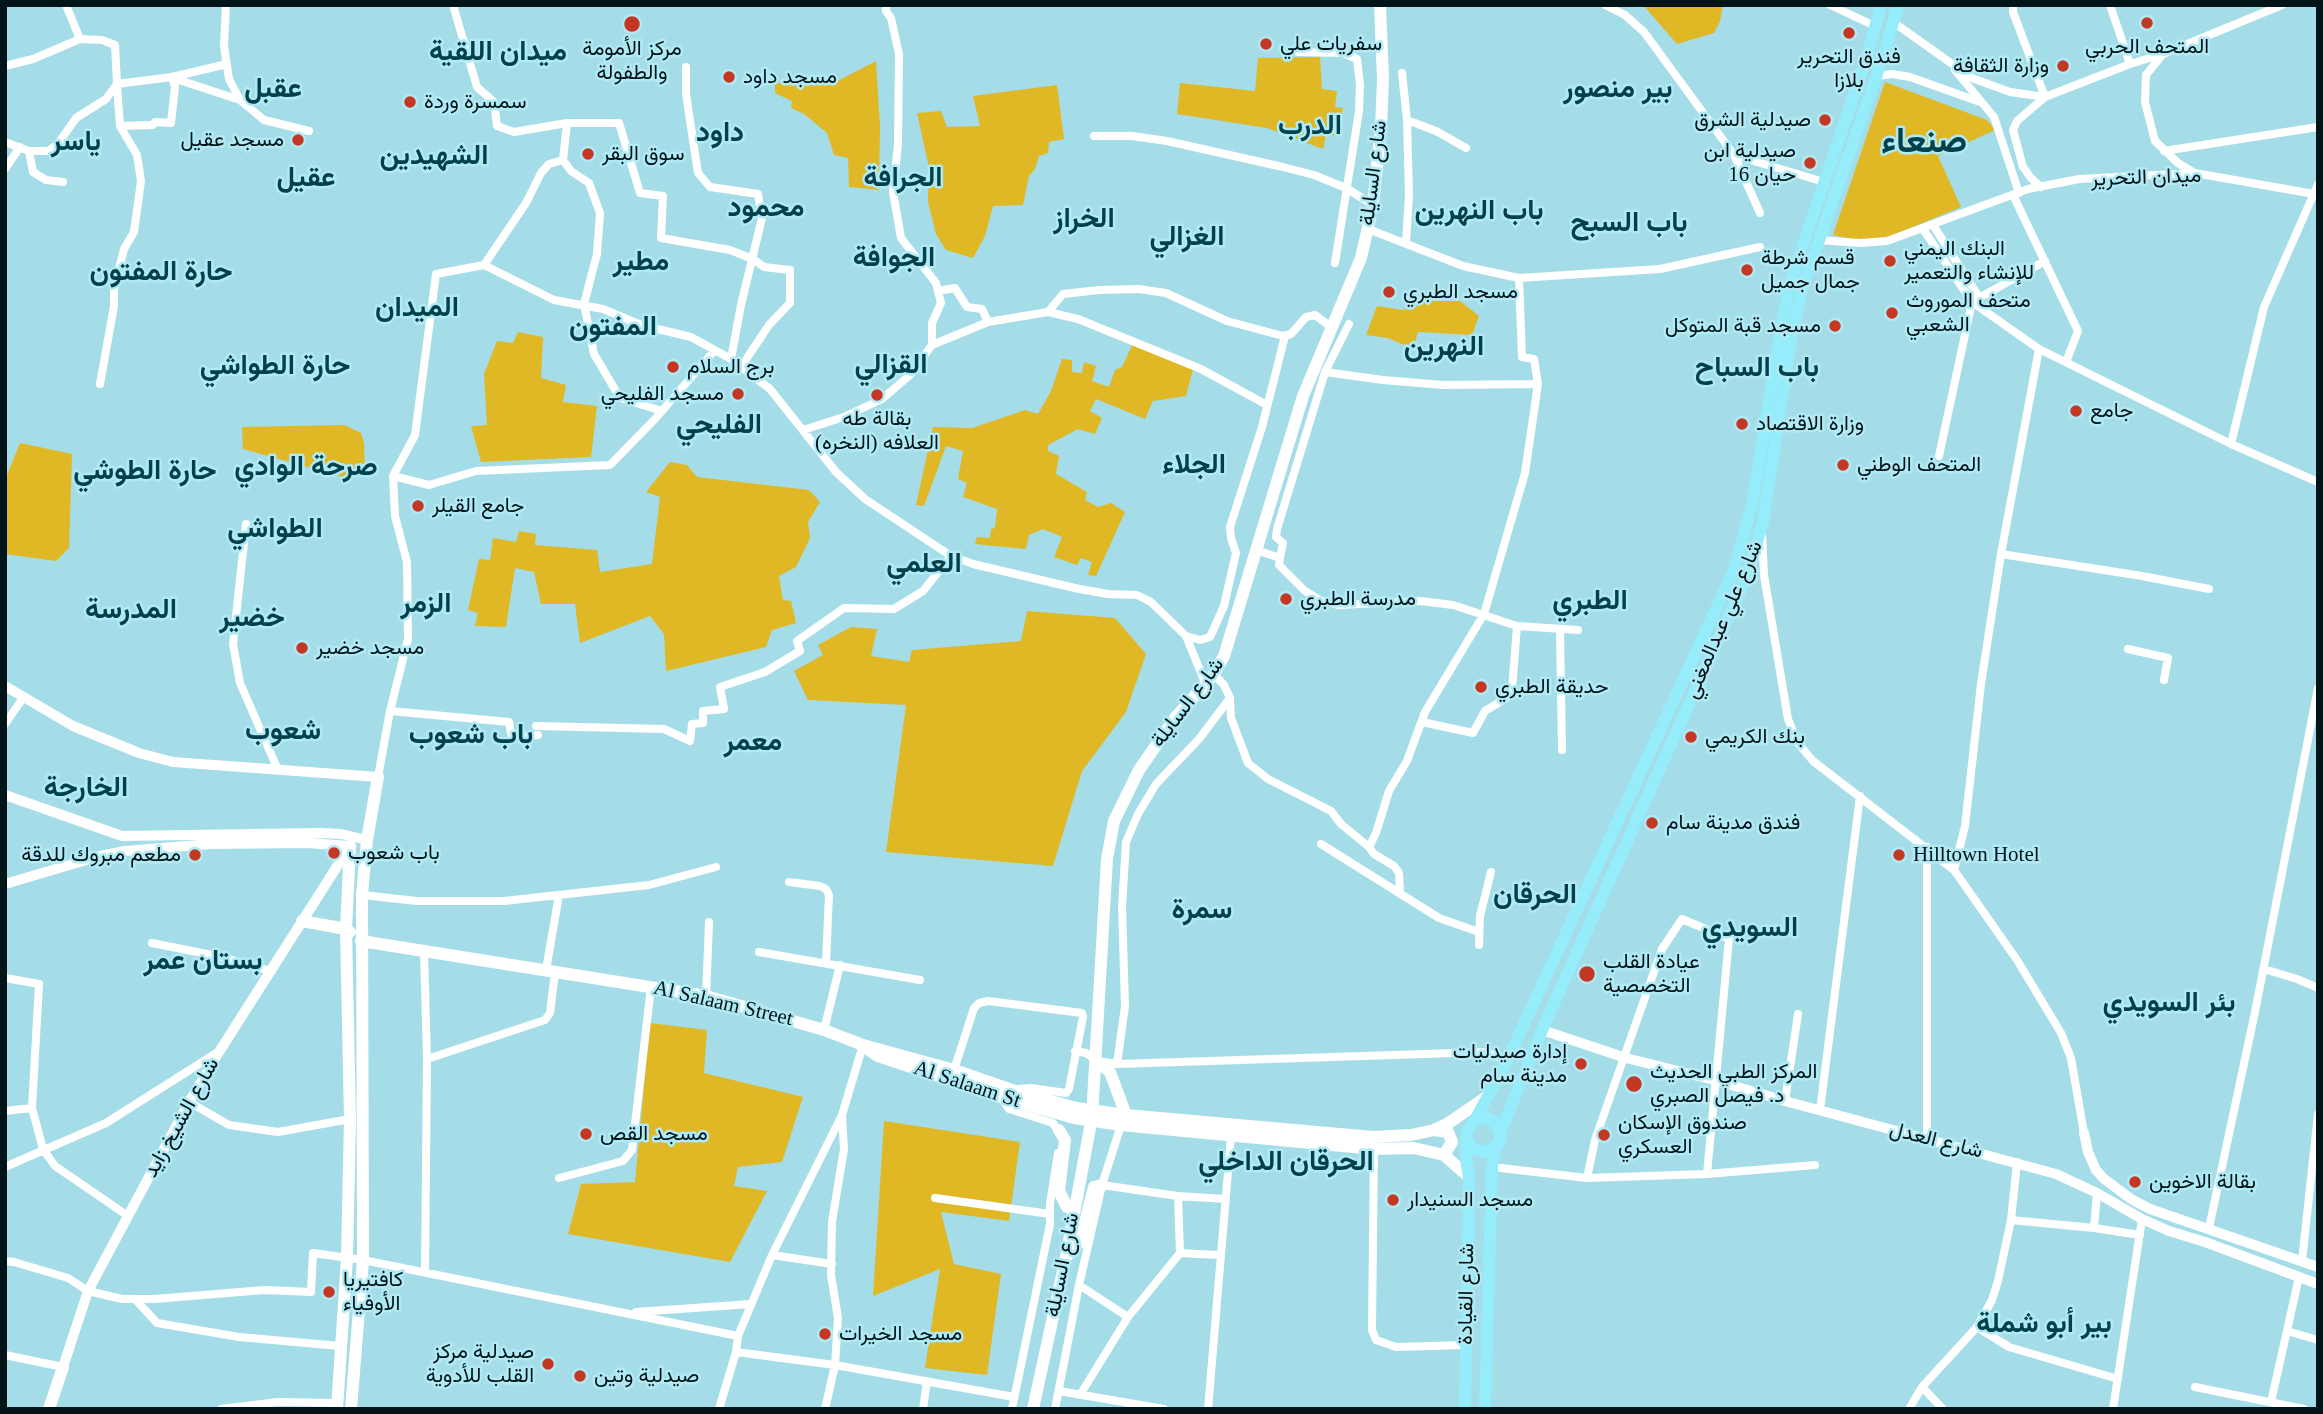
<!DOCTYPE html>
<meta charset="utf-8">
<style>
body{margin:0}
#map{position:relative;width:2323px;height:1414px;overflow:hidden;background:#a4dde8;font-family:"Times New Roman",serif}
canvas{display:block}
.frame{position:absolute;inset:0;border:7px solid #011519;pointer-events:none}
</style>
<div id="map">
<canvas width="2323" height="1414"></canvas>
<div class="frame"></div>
</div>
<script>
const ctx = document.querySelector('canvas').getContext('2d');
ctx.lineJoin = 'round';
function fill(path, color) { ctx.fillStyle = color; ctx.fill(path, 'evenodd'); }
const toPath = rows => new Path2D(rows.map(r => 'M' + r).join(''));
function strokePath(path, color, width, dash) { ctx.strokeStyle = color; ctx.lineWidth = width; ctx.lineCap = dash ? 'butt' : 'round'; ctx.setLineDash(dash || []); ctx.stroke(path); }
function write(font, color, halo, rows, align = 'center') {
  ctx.font = font + ' "Times New Roman",Vazirmatn,serif'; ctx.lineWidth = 5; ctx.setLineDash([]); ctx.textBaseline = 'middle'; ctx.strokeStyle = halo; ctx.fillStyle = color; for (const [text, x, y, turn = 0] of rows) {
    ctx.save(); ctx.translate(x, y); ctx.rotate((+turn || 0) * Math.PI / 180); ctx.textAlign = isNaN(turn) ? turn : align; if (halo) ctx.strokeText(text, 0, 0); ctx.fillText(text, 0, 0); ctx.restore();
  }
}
fill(toPath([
 [1643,5,1723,5,1720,21,1714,33,1677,44],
 [1320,57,1322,89,1337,91,1335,107,1343,108,1338,136,1326,135,1323,149,1267,128,1177,114,1180,83,1255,91,1258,58],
 [876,61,880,126,879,190,849,187,848,158,834,155,827,133,804,114,791,108,792,101,775,93,775,83,830,85],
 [1885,82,1987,120,1995,130,1938,156,1961,207,1889,237,1860,241,1833,235],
 [1057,85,1064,139,1049,142,1048,153,1039,156,1035,169,1029,176,1023,205,993,206,985,236,973,258,946,250,936,234,928,202,928,163,917,113,941,111,947,127,980,126,973,96],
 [1416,301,1460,301,1479,316,1472,335,1418,332,1413,349,1388,338,1366,335,1377,306,1403,310,1413,306],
 [518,332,543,337,541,378,566,385,563,402,597,406,591,457,481,462,471,426,487,425,484,374,497,341,513,343],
 [1134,341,1193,369,1186,396,1153,401,1145,419,1096,399,1090,411,1102,418,1095,434,1078,429,1048,445,1048,451,1059,456,1056,474,1087,492,1085,500,1098,507,1111,503,1125,512,1096,576,1088,575,1092,562,1081,558,1077,565,1054,557,1062,537,1043,529,1029,535,1026,549,975,544,977,537,990,538,991,529,995,528,997,509,963,497,967,483,958,479,963,451,946,446,924,506,916,505,933,427,972,428,1025,410,1038,414,1051,391,1062,359,1072,360,1072,372,1082,373,1084,362,1096,366,1092,381,1109,387,1115,370,1122,367],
 [344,425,361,433,364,443,365,475,343,477,243,449,242,427],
 [20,443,72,454,69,548,56,561,5,554,5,475,7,475],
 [670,462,687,465,697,477,809,490,820,502,808,522,810,538,796,567,779,576,783,600,791,601,796,623,772,630,766,647,666,671,664,634,650,616,580,643,575,604,541,604,534,572,515,568,506,627,475,626,478,613,468,610,479,559,490,560,493,538,516,542,519,531,536,534,535,545,597,550,600,572,652,564,660,497,646,492],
 [1027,611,1115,618,1146,654,1126,712,1082,771,1053,866,886,852,906,705,808,700,794,671,823,655,818,645,851,627,877,629,871,656,909,662,912,650,1021,641],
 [650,1023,707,1030,704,1073,803,1097,782,1162,738,1167,734,1186,767,1191,730,1262,568,1234,581,1184,635,1182],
 [884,1121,1020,1142,1009,1221,941,1212,954,1264,1001,1274,987,1375,925,1368,940,1269,873,1296]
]), '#e0b725');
strokePath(toPath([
 [66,5,80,39],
 [226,5,224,46,229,79,240,100,264,120,309,131],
 [1605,5,1625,15,1644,32,1734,155,1760,213],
 [1830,5,1875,26],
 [2013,5,2013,12,2045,97,2017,121,2013,130,2023,167,2031,178,2041,187],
 [2110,5,2130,64],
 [1893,22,1972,78,2010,92,2045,97,2130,64,2163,54,2282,5],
 [1298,52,1343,53,1357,59,1360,85,1359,111,1335,263],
 [2163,54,2146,75,2145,102,2155,141,2178,163,2193,172],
 [5,66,33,59,80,39,102,40,115,45,117,84,172,77,227,64],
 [686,67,686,94,698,173,710,187,758,194,762,218,741,305,731,359],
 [1955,70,1994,117,2019,193],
 [1402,73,1407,120,1409,195,1406,243],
 [1877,76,1892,74,1910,77,1980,102],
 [173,78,240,100],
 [1407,120,1436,131,1466,148],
 [567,123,619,123,640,193,663,196,661,238,730,250,753,259,764,267,790,270,790,303,769,325,741,367],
 [120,126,153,125,155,122,171,123,175,87,172,77],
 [1094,136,1132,136,1167,141,1283,167,1314,175,1346,188,1373,205],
 [5,142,29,151,48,151,58,144,76,118,106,99,117,84],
 [29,151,33,172,46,180,63,182],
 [2164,151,2318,127],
 [1734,155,1824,182],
 [563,160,571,171,589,183,600,213,597,254,584,304,594,354,620,398,662,411],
 [5,169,20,147],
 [2013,195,2078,331,2066,362],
 [1933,225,1979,297],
 [1368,229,1463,266,1519,278,1660,269,1760,247],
 [1923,229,1972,302,2039,349,2231,444,2318,482],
 [1819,240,1860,243,1887,241,2028,189,2079,179,2195,173,2314,194],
 [484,265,554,300,603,309,641,325,691,337,731,359,770,389,836,472,865,499,951,556,973,564,1079,589,1108,594,1137,595,1151,602,1186,636,1206,685],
 [938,291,955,288,967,307,982,309,988,322],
 [1048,312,1078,319,1201,369,1267,405],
 [932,345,988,322,1048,312,1063,294,1099,290,1139,289,1166,293,1227,321,1283,336,1291,334,1306,317,1315,315,1331,327],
 [1325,372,1383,380,1443,385,1538,384],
 [100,384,114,306,114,289,124,249,134,232,141,181,137,155,120,126,117,84],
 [803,430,844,417,882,399,910,375,932,345,932,323,941,303,936,283,901,238,893,192,898,144,899,54,891,18,886,11,886,5],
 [2231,444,2264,307,2318,184],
 [1939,456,1972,302,2045,261],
 [393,476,429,485,476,471,610,465,655,419,714,351],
 [246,524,233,644,240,683,278,770],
 [1762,535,1764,575,1788,719,1797,742,1813,761,1954,870,1965,826,1981,684,2001,554,2039,349],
 [1256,550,1280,558,1279,565,1305,591,1321,601,1339,605,1421,601,1453,605,1517,626,1578,630],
 [2001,554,2142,576,2209,589],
 [1280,558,1283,543,1276,537,1277,529,1325,372,1349,324],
 [1560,629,1562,750],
 [1186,636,1200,640,1210,637,1224,606,1236,553,1231,538,1230,527,1262,427,1285,336],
 [2128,649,2168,658,2164,680],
 [1214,674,1224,685,1230,698,1231,718,1248,763,1268,779,1331,811,1341,824,1369,847,1376,833,1389,791,1407,761,1425,712,1484,614,1525,473,1538,384,1534,359,1522,357,1519,278],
 [390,711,509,722,512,738,538,735],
 [1422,722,1473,733,1485,711,1508,697,1512,690,1517,626],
 [5,724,23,698],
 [536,726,664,729,690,741,692,724,703,723,703,711,724,709,720,687,765,672,800,651,797,641,844,608,894,609,923,591,951,556],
 [378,777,390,711,408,639,407,562,395,516,393,476,415,435,436,274,484,265,526,203,541,173,549,164,563,160,567,123,514,132,497,126,494,102,477,87,453,5],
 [1321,844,1439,918,1479,932],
 [1369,847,1374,854,1394,866,1399,873,1400,892],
 [1927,847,1927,1140],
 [1954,870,2017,960,2061,1033,2071,1058,2084,1133],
 [789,882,820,886,826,889,829,895,826,962],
 [362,895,417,901,504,901,649,885,716,867],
 [152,943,222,957,270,971],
 [1479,945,1480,916,1491,872],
 [424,951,427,1059,425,1272],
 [759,952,920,980],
 [2264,969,2297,979,2318,988],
 [546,970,559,895],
 [5,978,39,984,32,1108,43,1149,55,1166,128,1216],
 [706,996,709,922],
 [824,1030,840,965],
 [1075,1051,1086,1053,1097,1061,1117,1064,1486,1052,1507,1061],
 [427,1059,545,1020,550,1013,555,972],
 [1117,1064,1125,1006,1122,907,1126,842,1138,814,1156,784,1199,739,1230,698],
 [954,1070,974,1008,979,1003,988,1001,1082,1013,1083,1017,1069,1089,1066,1093,1031,1088,1018,1089],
 [1001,1097,1009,1109,1053,1123,1060,1134],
 [1785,1101,1798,1014],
 [189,1102,229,1125,278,1132,350,1119],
 [1820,1110,1860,796],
 [5,1111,32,1108],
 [1374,1149,1372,1330,1376,1340,1396,1347,1466,1345],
 [5,1167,106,1123,218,1052],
 [1492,1167,1587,1178,1707,1174,1815,1165],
 [559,1178,623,1161,632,1150,651,987],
 [1587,1178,1595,1140,1662,949,1682,919,1729,939,1707,1174],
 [1102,1185,1178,1196,1225,1199],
 [1178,1196,1180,1253],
 [935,1198,1050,1214],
 [2011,1220,2094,1228,2140,1235],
 [2094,1228,2097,1193],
 [2209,1228,2255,1012,2318,688],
 [772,1255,832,1264],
 [5,1261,14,1262,68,1278,88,1291,122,1299,155,1299,264,1290,311,1292,313,1253,363,1260,738,1336],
 [2302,1261,2318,1114],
 [1079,1285,1128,1317],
 [135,1299,157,1323,239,1337,340,1346],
 [636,1312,751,1304],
 [1977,1327,2009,1347,2118,1379],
 [2287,1331,2318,1340],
 [736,1352,835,1365,1014,1397],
 [5,1355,63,1367],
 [1922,1387,1942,1408],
 [2195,1387,2304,1409],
 [1059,1391,1164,1409],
 [1080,1395,1128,1317,1180,1253,1219,1255],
 [2271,1402,2299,1277],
 [221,1409,278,1402,337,1403],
 [719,1409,736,1352,738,1336,772,1255,842,1115,863,1045],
 [825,1409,835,1365,838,1318,831,1275,832,1222,844,1149,842,1117],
 [923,1409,927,1381],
 [1012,1409,1050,1224,1050,1204,1058,1153],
 [1055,1409,1079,1285,1102,1185,1121,1125],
 [1208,1409,1231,1136],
 [1909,1409,1922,1387,1977,1327,1992,1300,1998,1281,2011,1220,2017,1162],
 [2113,1409,2142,1219]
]), '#fff', 8);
strokePath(toPath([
 [5,686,73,726,139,753,173,762,378,777],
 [5,795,122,836,320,833,341,834,367,840],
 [5,884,100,856,125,851,211,844,307,843,350,846,219,1052,189,1102,88,1291,63,1367],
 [1542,1030,1626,1058,1714,1080,1785,1101,2056,1174,2097,1193,2142,1219,2169,1231,2205,1242,2318,1284],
 [2084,1133,2088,1152,2096,1170,2103,1178,2131,1199,2150,1209,2318,1267]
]), '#fff', 10);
strokePath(toPath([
 [302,921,346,929,350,932],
 [361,941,706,996,824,1030,863,1045,954,1070,1012,1090,1076,1108,1126,1115,1373,1137,1411,1135,1434,1130,1447,1124,1488,1096],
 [869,1050,878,1056,1001,1097,1074,1118,1121,1125,1374,1149,1414,1148,1444,1155,1469,1177],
 [1097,1061,1110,1072,1126,1115],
 [1059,1130,1065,1140,1059,1191,1067,1207,1074,1210],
 [1434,1130,1448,1132,1452,1142,1444,1155],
 [1066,1257,1080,1242,1094,1187,1102,1185],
 [49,1409,63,1367],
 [337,1409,347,1258,350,1119,346,929,350,846],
 [351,1409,363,1260,362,895,367,840,378,777],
 [1033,1409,1066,1257,1092,1117,1107,859,1114,821,1139,770,1175,718,1214,674,1224,656,1303,396,1361,258,1373,205,1381,128,1383,79,1380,5]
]), '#fff', 12);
strokePath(toPath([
 [1475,1120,1507,1061,1734,570,1752,505,1780,334,1790,283,1867,57,1881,5],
 [1501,1131,1542,1030,1746,578,1763,522,1791,338,1802,289,1883,57,1898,5],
 [1465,1409,1469,1177,1466,1159,1466,1137,1467,1132,1475,1120,1486,1118,1495,1122,1501,1136,1498,1145,1487,1152,1473,1149,1466,1137],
 [1485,1409,1492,1167,1495,1148]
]), '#95ecfb', 12);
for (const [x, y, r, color] of [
 [2147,23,7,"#c43823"],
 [632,24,9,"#c43823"],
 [1849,33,7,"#c43823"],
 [1266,44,7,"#c43823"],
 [2063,66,7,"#c43823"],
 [729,77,7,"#c43823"],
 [410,102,7,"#c43823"],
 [1825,120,7,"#c43823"],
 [298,140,7,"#c43823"],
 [588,154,7,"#c43823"],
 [1810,163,7,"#c43823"],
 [1890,261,7,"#c43823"],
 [1747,270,7,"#c43823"],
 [1389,292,7,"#c43823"],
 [1892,313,7,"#c43823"],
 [1835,326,7,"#c43823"],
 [673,367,7,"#c43823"],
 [738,394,7,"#c43823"],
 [877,395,7,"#c43823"],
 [2076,411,7,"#c43823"],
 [1742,424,7,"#c43823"],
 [1843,465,7,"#c43823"],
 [418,506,7,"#c43823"],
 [1286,599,7,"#c43823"],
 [302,648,7,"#c43823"],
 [1481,687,7,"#c43823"],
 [1691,737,7,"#c43823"],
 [1652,823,7,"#c43823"],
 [334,853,7,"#c43823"],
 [195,855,7,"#c43823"],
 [1899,855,7,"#c43823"],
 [1587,974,9,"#c43823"],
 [1581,1064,7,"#c43823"],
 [1634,1084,9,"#c43823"],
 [586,1134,7,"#c43823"],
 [1604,1135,7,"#c43823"],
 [2135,1182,7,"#c43823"],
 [1393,1200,7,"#c43823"],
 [329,1292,7,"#c43823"],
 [825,1334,7,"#c43823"],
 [548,1364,7,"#c43823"],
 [580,1376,7,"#c43823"]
]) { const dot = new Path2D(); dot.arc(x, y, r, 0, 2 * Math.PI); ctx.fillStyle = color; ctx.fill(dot); strokePath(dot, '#b1eaf5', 2.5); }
write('21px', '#011519', '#b1eaf5', [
 ["سفريات علي",1280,44],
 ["المتحف الحربي",2147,47,"center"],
 ["مركز الأمومة",632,49,"center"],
 ["والطفولة",632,73,"center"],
 ["فندق التحرير",1849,57,"center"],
 ["بلازا",1849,81,"center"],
 ["وزارة الثقافة",2049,66,"right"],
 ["مسجد داود",743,77],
 ["سمسرة وردة",424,102],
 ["صيدلية الشرق",1811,120,"right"],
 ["مسجد عقيل",284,140,"right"],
 ["صيدلية ابن",1796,151,"right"],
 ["حيان 16",1796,175,"right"],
 ["سوق البقر",602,154],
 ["البنك اليمني",1904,249],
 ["للإنشاء والتعمير",1904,273],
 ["قسم شرطة",1761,258],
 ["جمال جميل",1761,282],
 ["مسجد الطبري",1403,292],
 ["متحف الموروث",1906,301],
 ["الشعبي",1906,325],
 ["مسجد قبة المتوكل",1821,326,"right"],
 ["برج السلام",687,367],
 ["مسجد الفليحي",724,394,"right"],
 ["جامع",2090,411],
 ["بقالة طه",877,419,"center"],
 ["العلافه (النخره)",877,443,"center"],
 ["وزارة الاقتصاد",1756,424],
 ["المتحف الوطني",1857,465],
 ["جامع القيلر",432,506],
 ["مدرسة الطبري",1300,599],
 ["مسجد خضير",316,648],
 ["حديقة الطبري",1495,687],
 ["بنك الكريمي",1705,737],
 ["فندق مدينة سام",1666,823],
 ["باب شعوب",348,853],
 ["مطعم مبروك للدقة",181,855,"right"],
 ["Hilltown Hotel",1913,855],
 ["عيادة القلب",1603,962],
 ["التخصصية",1603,986],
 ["إدارة صيدليات",1567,1052,"right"],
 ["مدينة سام",1567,1076,"right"],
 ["المركز الطبي الحديث",1650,1072],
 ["د. فيصل الصبري",1650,1096],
 ["صندوق الإسكان",1618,1123],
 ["العسكري",1618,1147],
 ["مسجد القص",600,1134],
 ["بقالة الاخوين",2149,1182],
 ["مسجد السنيدار",1407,1200],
 ["كافتيريا",343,1280],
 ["الأوفياء",343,1304],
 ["مسجد الخيرات",839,1334],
 ["صيدلية مركز",534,1352,"right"],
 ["القلب للأدوية",534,1376,"right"],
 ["صيدلية وتين",594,1376]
], 'left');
write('21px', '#011519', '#b1eaf5', [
 ["شارع السايلة",1374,173,-83],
 ["ميدان التحرير",2146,178,-2],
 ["شارع علي عبدالمغني",1724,620,-67],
 ["شارع السايلة",1188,703,-53],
 ["Al Salaam Street",723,1004,13],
 ["Al Salaam St",967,1085,18],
 ["شارع الشيخ زايد",182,1118,-61],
 ["شارع العدل",1936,1141,14],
 ["شارع السايلة",1063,1265,-79],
 ["شارع القيادة",1467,1294,-89]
]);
write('bold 28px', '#00414b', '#b1eaf5', [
 ["ميدان اللقية",498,53],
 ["عقبل",273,90],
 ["بير منصور",1618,90],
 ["الدرب",1310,127],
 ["داود",720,134],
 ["ياسر",76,143],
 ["الشهيدين",434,157],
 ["عقيل",306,179],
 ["الجرافة",903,179],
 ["محمود",766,209],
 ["باب النهرين",1479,212],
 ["الخراز",1084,220],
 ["باب السبح",1629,224],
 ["الغزالي",1187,238],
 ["الجوافة",894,259],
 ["مطير",641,263],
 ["حارة المفتون",161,273],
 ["الميدان",417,309],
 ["المفتون",613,328],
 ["النهرين",1444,348],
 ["القزالي",891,366],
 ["حارة الطواشي",275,367],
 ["باب السباح",1757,369],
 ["الفليحي",719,426],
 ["الجلاء",1194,466],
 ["صرحة الوادي",306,468],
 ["حارة الطوشي",145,472],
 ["الطواشي",275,530],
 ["العلمي",924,565],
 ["الطبري",1590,602],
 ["الزمر",426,605],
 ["المدرسة",131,611],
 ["خضير",252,619],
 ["شعوب",283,732],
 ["باب شعوب",471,736],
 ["معمر",753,743],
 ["الخارجة",86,789],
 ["الحرقان",1535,896],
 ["سمرة",1202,911],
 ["السويدي",1750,929],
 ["بستان عمر",203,962],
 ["بئر السويدي",2169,1004],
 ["الحرقان الداخلي",1286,1163],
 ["بير أبو شملة",2044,1325]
]);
write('bold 35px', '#00414b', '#b1eaf5', [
 ["صنعاء",1924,143]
]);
</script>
